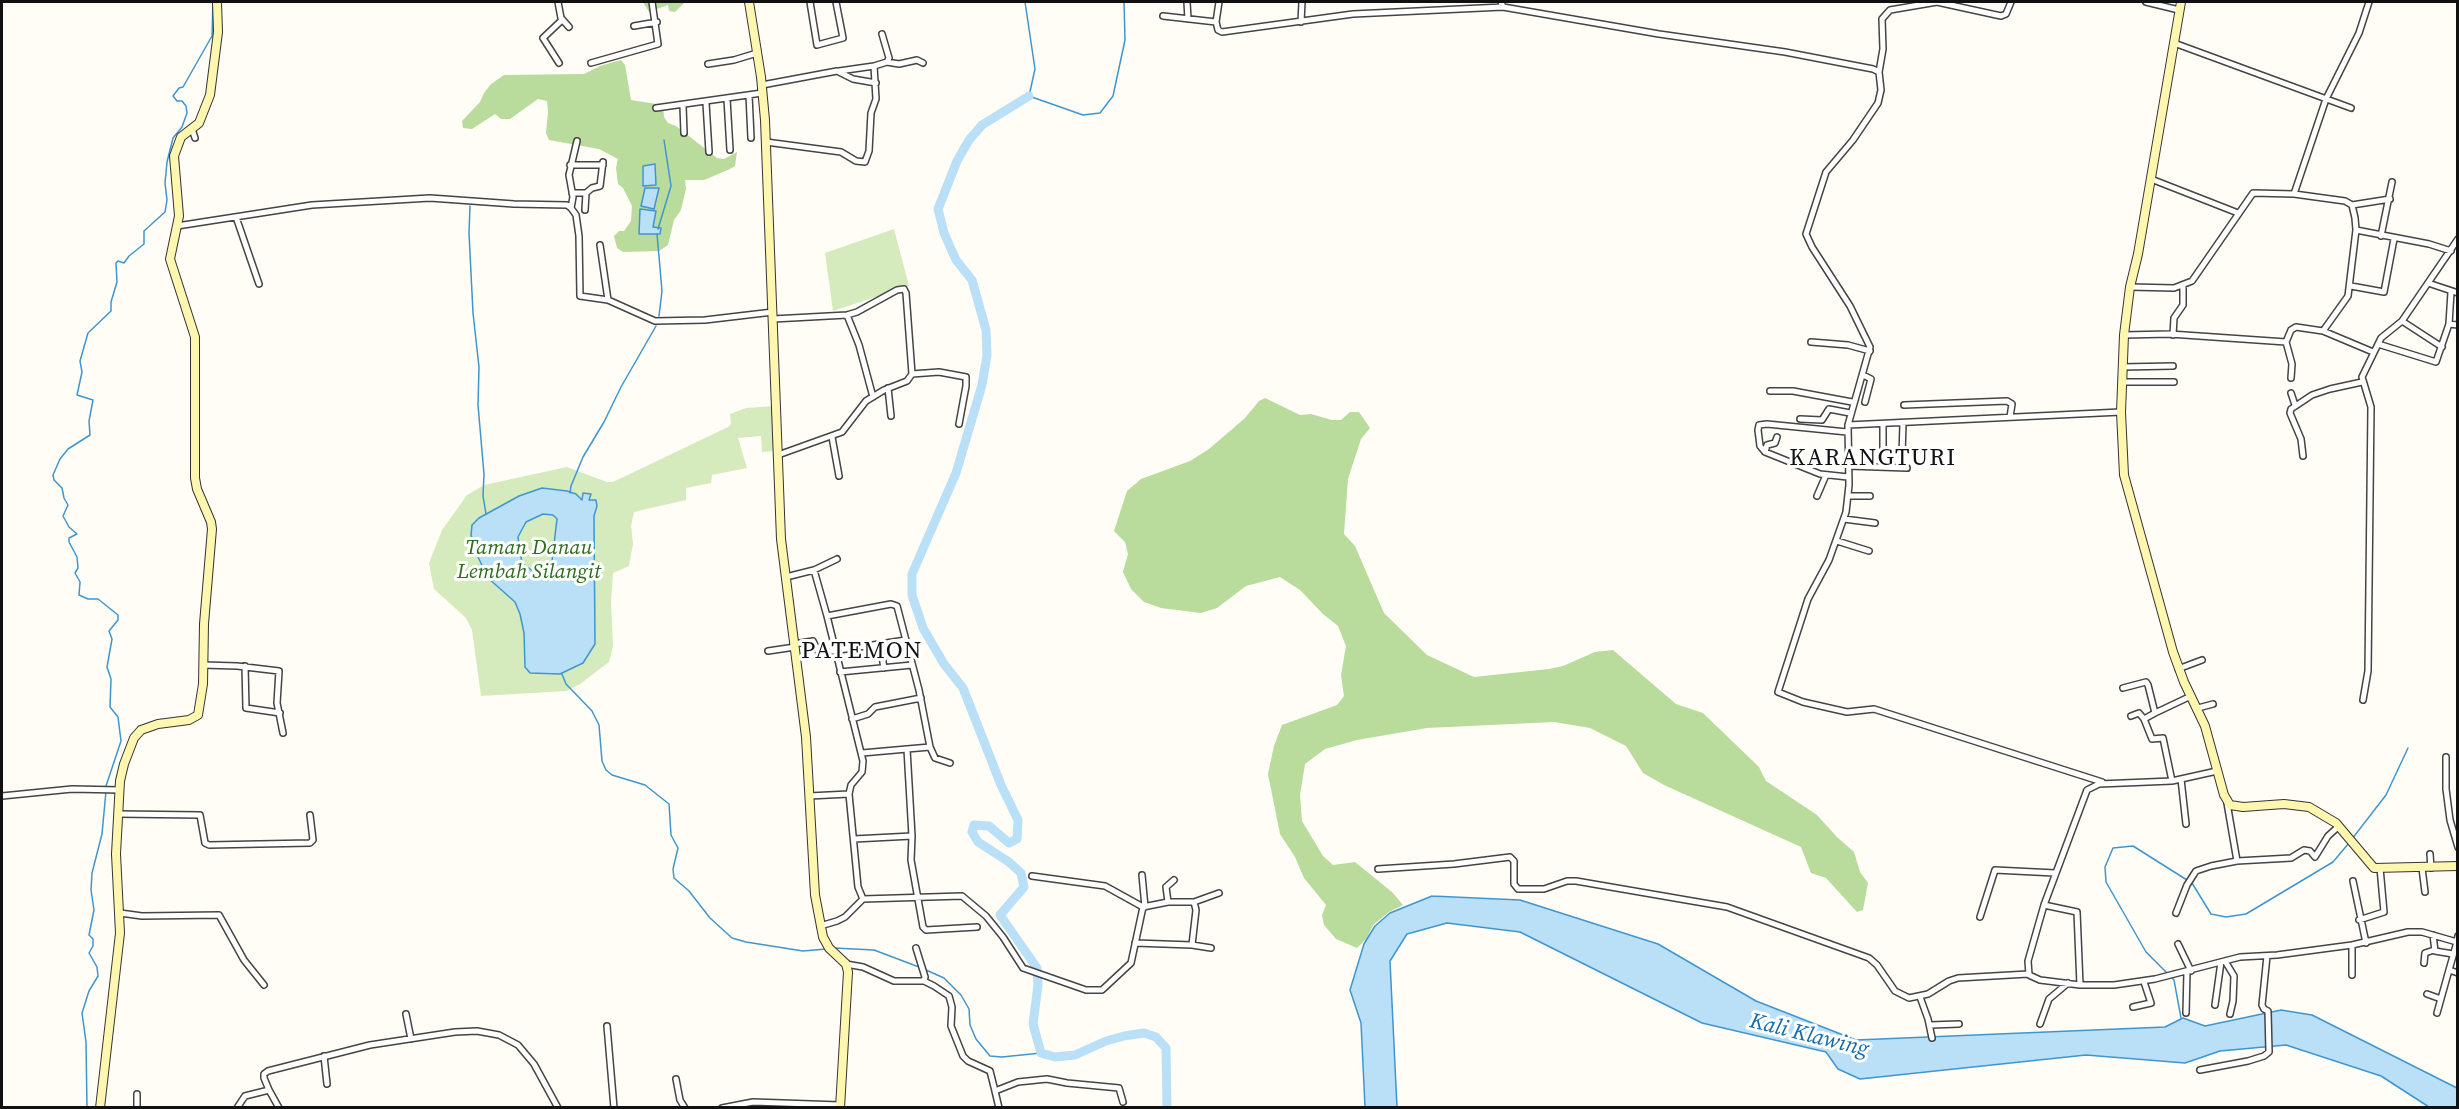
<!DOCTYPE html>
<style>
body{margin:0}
#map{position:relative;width:2459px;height:1109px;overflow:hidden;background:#fffdf5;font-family:"Source Serif 4",serif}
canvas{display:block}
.frame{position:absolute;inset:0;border:3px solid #111;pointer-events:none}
</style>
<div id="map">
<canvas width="2459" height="1109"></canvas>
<div class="frame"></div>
</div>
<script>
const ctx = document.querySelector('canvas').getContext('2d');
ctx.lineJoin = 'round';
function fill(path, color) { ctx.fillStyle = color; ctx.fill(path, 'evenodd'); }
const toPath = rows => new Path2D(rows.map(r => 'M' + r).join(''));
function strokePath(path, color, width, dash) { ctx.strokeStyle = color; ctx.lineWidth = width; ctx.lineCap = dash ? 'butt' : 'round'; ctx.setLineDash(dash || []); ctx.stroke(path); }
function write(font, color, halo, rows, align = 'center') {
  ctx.font = font + ' "Source Serif 4",serif'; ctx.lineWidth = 6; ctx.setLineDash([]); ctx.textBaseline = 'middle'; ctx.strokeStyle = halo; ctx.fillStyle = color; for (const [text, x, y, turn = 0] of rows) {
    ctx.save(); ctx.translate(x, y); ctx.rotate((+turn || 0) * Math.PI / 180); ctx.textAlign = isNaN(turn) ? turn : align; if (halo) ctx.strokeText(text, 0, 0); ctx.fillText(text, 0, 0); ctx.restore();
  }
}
fill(toPath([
 [894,229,909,286,833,311,825,253],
 [775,406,777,451,762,452,761,436,738,438,747,468,712,475,711,483,686,488,686,500,634,512,631,526,633,544,629,566,613,573,611,603,613,646,609,662,580,684,566,691,481,696,472,630,466,618,434,589,429,563,442,530,467,495,484,485,567,467,607,482,613,482,728,427,731,424,730,414,746,408]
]), '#d5ebbd');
fill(toPath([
 [643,2,685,2,675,12,669,11,668,5,649,12],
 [621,60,625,65,631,100,663,105,664,117,668,123,676,126,717,158,724,159,737,152,735,166,730,169,704,180,685,180,686,189,681,210,674,220,668,245,659,251,623,252,617,248,614,236,619,231,624,231,631,221,632,206,623,188,618,184,616,168,618,159,599,149,549,140,546,133,548,112,547,101,538,99,510,119,501,119,495,114,472,129,463,128,462,121,480,102,484,93,491,84,504,75,584,74,600,66],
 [1265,398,1300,415,1311,414,1332,420,1341,420,1350,412,1359,412,1370,428,1361,439,1348,479,1344,534,1355,546,1384,613,1427,655,1474,677,1549,669,1563,666,1595,652,1613,650,1676,704,1703,713,1759,767,1766,781,1817,815,1837,837,1854,852,1860,872,1868,883,1863,910,1857,912,1826,878,1811,873,1801,847,1664,785,1643,773,1626,746,1590,728,1554,722,1427,728,1357,740,1325,749,1305,764,1300,795,1302,821,1323,856,1333,865,1355,862,1392,892,1403,905,1389,912,1373,925,1367,938,1357,948,1336,939,1324,925,1322,915,1326,905,1304,878,1295,857,1280,834,1268,774,1274,746,1282,725,1337,705,1344,696,1341,675,1346,646,1338,626,1323,614,1300,590,1280,577,1246,586,1217,608,1201,613,1161,608,1144,602,1131,589,1123,572,1128,554,1125,542,1114,531,1127,491,1141,479,1190,461,1209,449,1245,418,1259,401]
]), '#b9dc9c');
const water = toPath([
 [655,164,656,185,643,186,643,166,655,164],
 [645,188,659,188,654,209,641,206,645,188],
 [640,209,656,211,653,227,661,228,660,234,639,234,640,209],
 [542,488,567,491,576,494,582,500,583,493,591,494,589,500,596,500,597,506,594,516,595,644,583,663,560,674,530,673,525,667,524,633,520,614,515,602,488,578,478,557,471,535,472,525,479,518,519,496,542,488],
 [543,514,553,515,557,519,552,561,538,575,522,563,518,537,526,522,543,514],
 [1432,896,1520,900,1658,944,1756,1001,1856,1040,2165,1027,2183,1018,2205,1026,2281,1010,2312,1015,2457,1088,2457,1107,2429,1107,2381,1076,2286,1045,2220,1051,2185,1063,2086,1055,1860,1079,1838,1069,1826,1052,1702,1023,1520,932,1447,923,1407,934,1390,961,1397,1107,1365,1107,1361,1023,1350,990,1364,944,1375,926,1390,913,1432,896]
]);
fill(water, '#b9e0f7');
strokePath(water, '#3f96cf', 1.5);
strokePath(toPath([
 [1025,2,1035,69,1029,96,1083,115,1100,113,1113,96,1125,40,1124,2],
 [470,206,469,233,473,313,479,367,478,405,484,474,483,496,486,514],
 [658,229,671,186,664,140],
 [657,234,662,291,659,316],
 [570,493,571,486,583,457,604,422,621,387,656,326],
 [562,674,566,684,592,711,599,725,602,761,606,770,612,775,645,785,669,804,671,835,678,848,673,869,674,878,689,891,710,918,732,938,746,942,803,951,826,949],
 [106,786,121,741,118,717,110,707,111,679,107,667,112,639,109,631,118,620,118,615,98,599,88,599,79,595,80,582,75,573,78,568,77,557,69,542,69,538,77,534,69,527,63,516,68,505,64,498,62,488,54,480,53,475,60,459,68,449,90,435,89,421,93,400,77,395,82,372,80,361,88,333,111,311,111,302,117,282,116,263,118,261,124,263,129,256,144,244,144,231,165,212,167,200,165,183,167,162,173,138,182,127,187,113,186,106,182,101,177,101,173,96,179,88,183,87,212,36,213,2],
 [2352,839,2386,795,2408,748],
 [2192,883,2211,914,2226,917,2246,914,2333,862,2349,843],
 [834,948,874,950,919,967],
 [926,970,944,978,961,995,969,1009,970,1025,976,1039,990,1056,1002,1057,1041,1053],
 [2168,974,2146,952,2106,882,2105,867,2113,848,2133,846,2187,880],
 [2171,977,2174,980,2181,1018],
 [87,1108,86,1042,82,1013,89,991,98,976,97,967,89,953,93,946,93,939,89,935,94,910,91,890,92,873,102,834,106,791]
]), '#3f96cf', 1.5);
strokePath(toPath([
 [1029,96,982,125,969,140,957,161,938,209,944,233,956,260,972,280,986,330,987,355,982,385,956,473,912,574,912,595,923,628,944,664,963,688,1001,785,1018,820,1017,839,1009,843,989,826,974,825,972,832,978,842,1009,862,1021,873,1024,887,1000,915,1037,968,1038,985,1033,1024,1041,1053,1055,1057,1075,1055,1106,1041,1124,1036,1144,1033,1156,1037,1166,1048,1167,1108]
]), '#b9e0f7', 9);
const street = toPath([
 [558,2,561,18,569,27],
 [810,2,817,45,843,38,836,2],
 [1187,2,1188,19],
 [1219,2,1216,22,1218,30,1222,32,1353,14,1503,7],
 [1501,2,1503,7,1659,34,1785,52,1873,69,1879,72,1881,90,1878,103,1853,140,1826,172,1806,234,1812,247,1850,306,1870,347,1848,425,2121,412],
 [2146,2,2179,10],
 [1163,16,1216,22],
 [1301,22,1302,2],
 [634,26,657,22],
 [882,34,889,58,887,62],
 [2174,43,2351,108],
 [559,63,543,38,562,20],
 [591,63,658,44,652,2],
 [708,64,734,60,757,53],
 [839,71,874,66],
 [1879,72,1883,49,1882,19,1890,10,1937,2,2001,16,2006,14,2011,2],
 [762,85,837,71,853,79,876,83],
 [749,95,751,138],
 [727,99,730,150],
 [706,103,709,152],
 [683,106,684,133],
 [656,108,762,93],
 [192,129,195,138],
 [577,141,569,175,573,197,571,208,576,215,579,236,580,296,608,300,655,321,705,320,773,312],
 [766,142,841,152,856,161,865,162,869,151,871,113,876,99,874,66,887,62,899,64,917,60,923,63],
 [570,165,603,165],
 [2151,179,2238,213],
 [572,193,586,193,592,188,600,186,603,162],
 [2294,194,2345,201,2352,205,2355,218,2356,230,2348,296,2323,331],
 [2352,205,2390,199],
 [585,210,586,193],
 [236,217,259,284],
 [177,226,312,205,430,198,514,204,567,205,571,208],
 [2356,230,2429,244,2451,251],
 [2381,236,2392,182],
 [600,245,608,300],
 [2428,283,2458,293],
 [2351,286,2384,292,2394,239],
 [2130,287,2174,288,2192,281,2253,193,2294,194,2326,99,2359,33,2369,2],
 [847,315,859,345,873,397],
 [773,319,847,315,857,312,897,290,904,289,906,293,912,374,907,381,884,390,866,401,842,432,778,455],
 [2402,321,2442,347],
 [2449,324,2451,292],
 [2124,335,2170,334,2286,342,2291,330,2296,327,2323,331,2373,352],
 [2173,335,2174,318,2183,305,2183,286],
 [1811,342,1848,345,1870,351],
 [2286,342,2292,364,2291,378],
 [2378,344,2436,362,2449,324,2458,325],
 [2122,367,2173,366],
 [912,374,939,372,966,377,966,386,959,424],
 [1863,375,1871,379,1865,402],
 [2122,382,2174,382],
 [888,388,891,416],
 [1770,391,1793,391,1852,402],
 [2291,393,2295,405],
 [1904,405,2007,401,2012,404,2010,417],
 [1800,419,1822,420,1829,409,1850,413],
 [1883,424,1883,448],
 [1848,425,1849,485,1846,512,1829,560,1808,599,1778,692,1803,702,1847,712,1874,709,2102,782],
 [1847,432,1767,424,1759,425,1758,430,1760,446,1765,452,1820,474,1848,477],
 [832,437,839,476],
 [1765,452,1767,445,1775,443,1777,437],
 [1902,456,1903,423],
 [2303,456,2301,439,2290,413,2291,409,2312,395,2330,389,2362,382],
 [1848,466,1907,468],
 [1817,496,1826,475],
 [1848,496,1870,496],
 [1844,519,1875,523],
 [1837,541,1869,551],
 [814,570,837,559],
 [786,577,814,570,827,616,863,761,862,772,851,785,849,794],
 [827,616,891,604,897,606,919,690,930,747,935,758,950,763],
 [794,644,813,641,819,653,906,640],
 [880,645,884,668],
 [768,651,795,647],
 [203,665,237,666,279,671,277,703,283,733],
 [245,666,246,708,280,713],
 [2178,669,2202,660],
 [840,672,912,665],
 [2123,688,2146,682,2148,685,2155,713,2144,719,2152,739,2163,738,2172,781],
 [2363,700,2368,671,2371,407,2362,377,2381,338,2402,321,2458,239],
 [2198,708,2213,704],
 [2155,713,2191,696],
 [2131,716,2139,713,2144,719],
 [852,719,868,714,875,707,921,698],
 [907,749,930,747],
 [862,753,907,749,912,836,911,860,923,927,926,930,977,927],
 [2446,757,2446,789,2450,820,2458,847],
 [2217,771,2172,781,2099,784,2087,790,2044,905,2028,961,2029,975,2040,980,2080,985,2114,985,2155,979,2240,957,2277,955,2352,945,2408,932,2422,932,2457,942,2458,936],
 [2181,779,2186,824],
 [2,796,72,789,120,790],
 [809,796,849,794,858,887,863,899,962,896,986,916,1003,937,1023,968,1086,990,1102,990,1131,963,1143,907,1168,902,1194,902,1219,893],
 [2227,803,2237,861,2291,858,2304,850,2310,851,2315,857,2328,836,2339,826],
 [118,814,200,815,205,843,209,845,310,843,313,840,310,815],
 [854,839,912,836],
 [2430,854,2431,868],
 [2422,868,2425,892],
 [1378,869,1454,864,1510,857,1514,861,1514,884,1518,889,1544,889,1567,881,1576,881,1727,907,1869,958,1877,965,1895,991,1909,998,1928,994,1949,981,1958,978,2028,974],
 [1142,875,1145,907],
 [1032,876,1105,886,1143,907],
 [2353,881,2366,943],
 [1168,902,1166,887,1174,880],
 [1194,902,1196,910,1192,945,1211,948],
 [2044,905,2077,912,2080,985],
 [120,913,142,916,219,915,244,960,264,985],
 [2176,913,2187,885,2196,871,2211,866,2237,861],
 [1980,917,1995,870,2055,873],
 [2359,920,2384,912,2380,868],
 [820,926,837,921,845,917,863,899],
 [2433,935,2435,951,2453,954],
 [2457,942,2449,970,2458,973],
 [1135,943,1192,945],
 [2178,944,2191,971],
 [2352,945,2352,975],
 [916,948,925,977,924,981],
 [2225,961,2234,976,2233,1001,2230,1014],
 [2424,963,2425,953,2434,950],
 [846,964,863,967,894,981,924,981,934,986,949,996,952,1007,951,1026,963,1056,968,1061,990,1071,995,1091,1018,1082,1047,1079,1067,1083,1119,1088,1123,1102],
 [2427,994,2441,999],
 [1920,997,1928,1019,1932,1038],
 [2215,1005,2221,962],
 [2133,1007,2151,1003,2144,982],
 [2186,1013,2187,972],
 [2437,1013,2449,970],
 [406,1014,411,1039],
 [2040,1024,2049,999,2068,983],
 [1930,1025,1959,1024],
 [607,1026,614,1108],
 [324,1056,327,1084],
 [2200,1070,2248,1061,2264,1056,2269,1052,2268,1011,2264,1009,2262,1005,2267,956],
 [676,1079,680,1100,685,1108],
 [269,1090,264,1078,264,1074,268,1071,370,1045,455,1032,477,1031,499,1035,518,1045,534,1064,558,1108],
 [995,1091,999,1108],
 [137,1094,137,1108],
 [237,1108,245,1096,269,1090,279,1108],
 [722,1108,753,1102,840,1105]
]);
const secondary = toPath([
 [749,2,761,77,765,120,781,539,806,737,815,895,823,937,829,948,846,964,848,972,840,1108],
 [2181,2,2138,254,2130,287,2124,335,2121,412,2124,475,2173,652,2184,682,2205,726,2224,795,2230,805,2243,807,2284,804,2309,807,2336,823,2374,868,2458,866],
 [100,1108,120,933,116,854,120,781,124,764,134,738,141,730,158,724,189,720,198,715,203,684,204,624,212,529,211,522,197,489,195,478,195,337,170,259,179,216,174,156,181,137,199,123,210,95,218,32,217,2]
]);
strokePath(street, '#444', 8);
strokePath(secondary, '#333', 10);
strokePath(street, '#fff', 5);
strokePath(secondary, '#fff6b0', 8);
write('italic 21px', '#2f6b1f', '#fff', [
 ["Taman Danau",529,549],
 ["Lembah Silangit",529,573]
]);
write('italic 22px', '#1768a6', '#fff', [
 ["Kali Klawing",1809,1036,14]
]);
ctx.letterSpacing = '1.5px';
write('24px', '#111', '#fff', [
 ["KARANGTURI",1873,459],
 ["PATEMON",862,652]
]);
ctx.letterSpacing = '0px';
</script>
